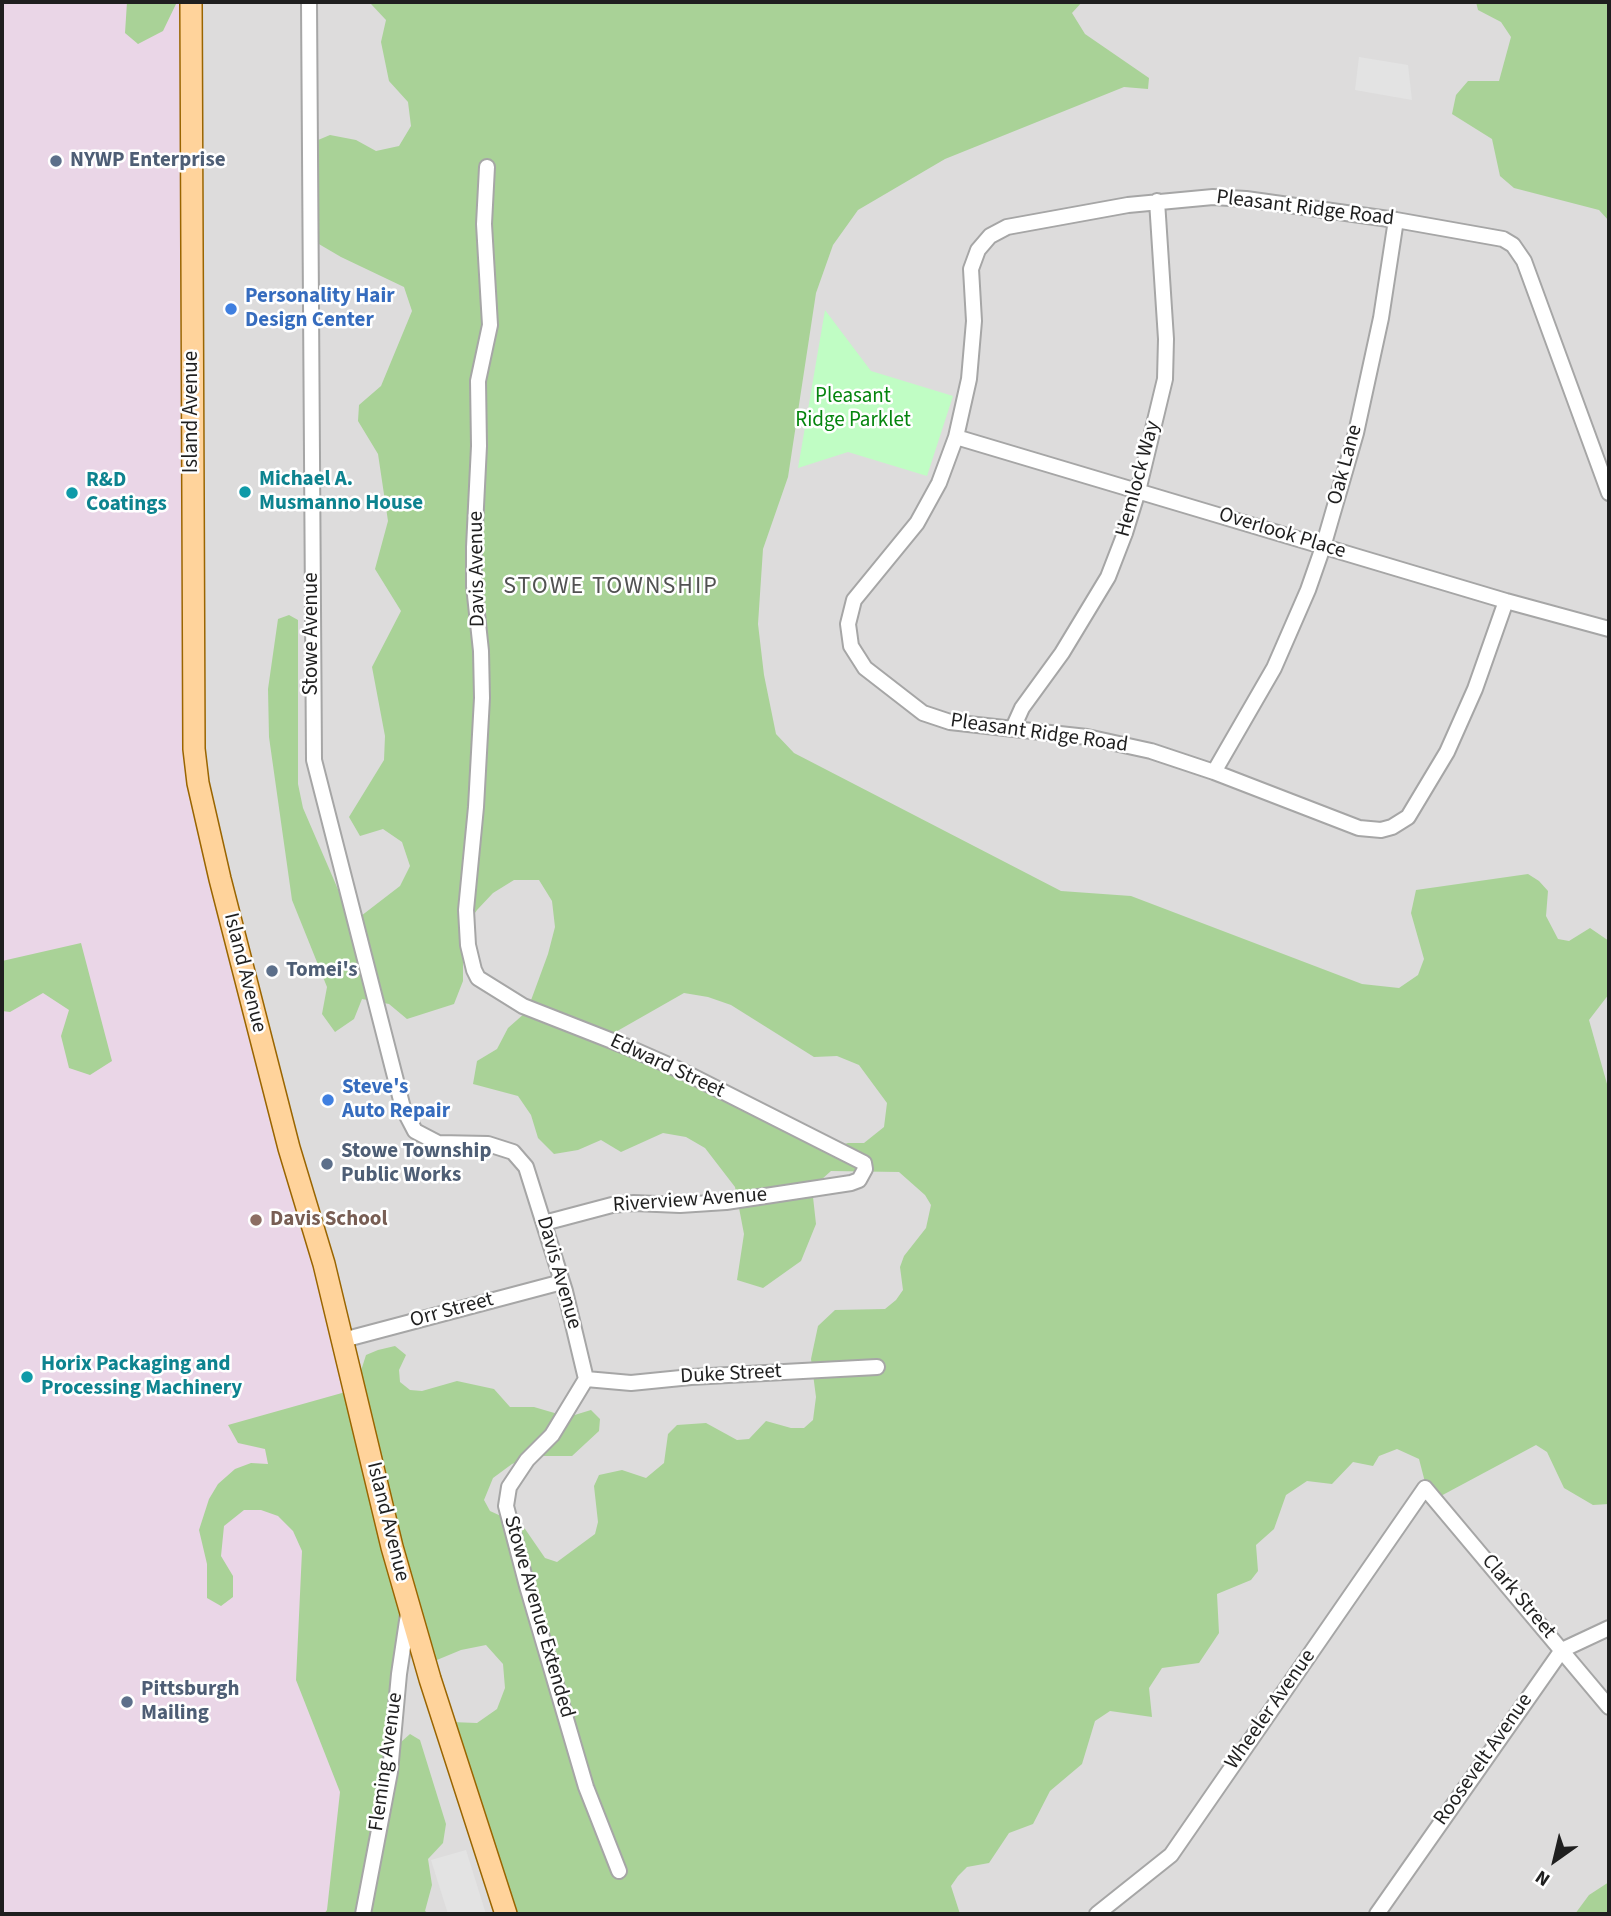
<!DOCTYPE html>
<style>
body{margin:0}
#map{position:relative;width:1611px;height:1916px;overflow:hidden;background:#f1ece5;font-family:"Source Sans 3",sans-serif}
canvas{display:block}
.frame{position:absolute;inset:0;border:4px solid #1f1f1f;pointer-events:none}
.north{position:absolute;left:1520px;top:1825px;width:70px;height:70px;-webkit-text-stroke:5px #fff;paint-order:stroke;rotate:214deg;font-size:19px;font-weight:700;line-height:28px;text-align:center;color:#1f1f1f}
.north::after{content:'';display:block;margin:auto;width:24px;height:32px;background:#1f1f1f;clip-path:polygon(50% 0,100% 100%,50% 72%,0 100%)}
</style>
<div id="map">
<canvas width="1611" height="1916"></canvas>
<div class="frame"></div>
<div class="north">N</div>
</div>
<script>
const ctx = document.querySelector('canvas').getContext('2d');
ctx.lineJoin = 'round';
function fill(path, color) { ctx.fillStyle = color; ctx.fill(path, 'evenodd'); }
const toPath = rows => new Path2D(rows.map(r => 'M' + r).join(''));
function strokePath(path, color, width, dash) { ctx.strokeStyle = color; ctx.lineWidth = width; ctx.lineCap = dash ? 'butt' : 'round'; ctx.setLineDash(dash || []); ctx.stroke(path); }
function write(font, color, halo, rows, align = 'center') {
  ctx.font = font + ' "Source Sans 3",sans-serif'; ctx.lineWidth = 5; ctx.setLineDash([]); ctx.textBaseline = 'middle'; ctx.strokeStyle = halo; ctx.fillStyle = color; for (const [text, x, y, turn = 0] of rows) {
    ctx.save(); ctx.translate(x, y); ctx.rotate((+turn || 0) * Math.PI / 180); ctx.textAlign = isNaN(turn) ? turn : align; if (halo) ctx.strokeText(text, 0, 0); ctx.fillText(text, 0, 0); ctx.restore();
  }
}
fill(toPath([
 [191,2,1609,2,1609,1914,363,1914,198,783]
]), '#dddcdc');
fill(toPath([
 [2,2,191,2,194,749,343,1340,363,1914,2,1914]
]), '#ead6e7');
fill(toPath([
 [127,2,176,2,176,4,163,31,138,44,125,33],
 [363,2,1082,2,1072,13,1085,34,1149,78,1148,89,1124,87,945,159,858,210,833,245,816,293,788,477,763,549,758,624,764,675,776,734,794,753,1061,891,1131,896,1362,984,1399,988,1418,975,1424,959,1411,913,1416,890,1528,874,1539,881,1548,891,1546,916,1558,939,1569,941,1590,928,1609,941,1609,994,1589,1020,1609,1091,1609,1504,1593,1505,1564,1488,1547,1452,1536,1445,1437,1498,1426,1486,1419,1459,1397,1449,1379,1456,1373,1466,1353,1462,1332,1484,1307,1481,1286,1495,1274,1529,1256,1545,1258,1571,1251,1580,1217,1594,1219,1633,1199,1663,1162,1668,1149,1688,1152,1717,1110,1711,1095,1721,1082,1764,1050,1791,1033,1824,1009,1833,989,1863,967,1867,958,1876,951,1886,960,1914,512,1914,451,1722,477,1723,497,1709,505,1688,503,1664,486,1645,461,1650,432,1662,359,1377,366,1355,378,1350,395,1346,406,1355,399,1370,400,1382,410,1390,422,1391,457,1381,494,1389,510,1407,534,1407,568,1417,591,1410,600,1419,599,1431,572,1456,534,1456,512,1464,493,1478,484,1500,490,1511,523,1526,545,1558,557,1562,595,1534,598,1522,594,1486,599,1475,622,1470,646,1478,664,1463,668,1434,677,1425,706,1423,737,1440,749,1439,766,1421,791,1428,804,1428,813,1420,816,1397,811,1359,818,1326,835,1310,885,1309,896,1300,903,1290,900,1267,904,1256,926,1228,931,1205,925,1195,899,1172,831,1171,812,1188,816,1224,801,1261,763,1288,737,1280,744,1234,735,1187,705,1148,686,1137,663,1133,621,1152,601,1140,578,1150,554,1154,538,1138,531,1115,518,1096,473,1084,477,1061,497,1049,508,1028,525,1013,665,1069,824,1150,848,1143,864,1143,884,1127,887,1103,859,1065,837,1056,814,1057,731,1005,708,997,684,993,612,1034,530,1003,548,954,555,927,552,901,539,880,514,880,493,893,477,910,463,930,463,981,454,1004,407,1019,389,1004,362,999,354,1019,335,1032,322,1014,327,987,292,900,269,737,268,689,278,619,289,615,298,620,298,784,303,808,343,901,361,916,400,886,410,866,402,842,383,829,360,836,349,817,384,760,385,736,372,667,401,611,375,569,388,521,378,454,358,421,359,405,381,386,412,311,404,287,341,257,312,240,311,143,330,135,356,140,376,151,399,146,411,126,408,102,389,81,381,42,386,20,371,4],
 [1476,2,1609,2,1609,221,1599,210,1514,188,1500,176,1492,139,1452,114,1456,95,1468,81,1499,81,1511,37,1501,22,1478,10],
 [81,943,112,1061,90,1075,69,1068,61,1036,69,1010,43,993,10,1012,2,1011,2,961],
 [349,1391,403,1614,393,1724,361,1914,324,1914,327,1910,340,1792,296,1680,302,1551,293,1531,278,1516,261,1510,244,1510,224,1526,221,1556,233,1576,233,1597,221,1606,207,1598,207,1564,199,1530,209,1499,218,1484,235,1469,251,1463,268,1464,265,1449,238,1443,228,1425],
 [410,1734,420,1740,446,1824,443,1843,428,1859,432,1885,425,1911,429,1914,368,1914,392,1777,401,1742],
 [1609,1882,1609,1914,1575,1914,1589,1895]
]), '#a9d297');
fill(toPath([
 [825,310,871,371,953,396,927,476,848,452,798,468]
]), '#c0fdc4');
fill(toPath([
 [1359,57,1408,65,1412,100,1355,90],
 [466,1850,486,1914,448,1914,431,1860]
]), '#e3e3e3');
const street = toPath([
 [309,2,314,760,403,1108,415,1131,438,1143,488,1144,513,1152,526,1167,565,1291,586,1379],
 [487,167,484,224,490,325,478,381,479,446,474,547,474,586,481,651,482,698,476,807,466,910,468,945,474,970,478,978,523,1006,625,1046,682,1071,864,1163,865,1169,859,1180,851,1183,726,1202,680,1205,634,1203,612,1205,544,1223],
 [956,437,1506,601,1609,629],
 [1506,601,1475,689,1447,752,1408,817,1392,827,1381,830,1359,828,1214,772,1151,751,1087,737,950,722,923,713,865,668,851,646,848,624,854,600,917,523,939,483,956,437,969,379,974,321,971,269,978,250,990,236,1007,227,1128,205,1213,197,1246,199,1396,220,1503,239,1513,245,1524,261,1609,493],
 [1013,728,1022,708,1062,653,1108,577,1125,533,1138,491,1165,379,1166,339,1157,201],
 [1214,772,1274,668,1308,590,1323,547,1356,433,1381,318,1396,220],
 [343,1340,562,1282],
 [586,1379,552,1435,527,1460,509,1487,506,1506,527,1586,586,1787,619,1871],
 [586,1379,631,1383,691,1377,877,1367],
 [363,1914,390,1772,399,1674,408,1614],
 [1097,1914,1171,1855,1425,1488,1609,1707],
 [1377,1914,1562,1650,1609,1628]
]);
const primary = toPath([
 [191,2,194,749,198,783,220,879,289,1148,324,1264,392,1547,430,1679,506,1914]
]);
strokePath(street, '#a6a6a6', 18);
strokePath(primary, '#9a6500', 24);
strokePath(street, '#fff', 14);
strokePath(primary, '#ffd39b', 21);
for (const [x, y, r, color] of [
 [56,161,7,"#5c6f8a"],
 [231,309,7,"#3f7fe0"],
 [245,492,7,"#0f9aa8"],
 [72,493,7,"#0f9aa8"],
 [272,971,7,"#5c6f8a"],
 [328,1100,7,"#3f7fe0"],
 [327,1164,7,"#5c6f8a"],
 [256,1220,7,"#8d6e63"],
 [27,1377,7,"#0f9aa8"],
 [127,1702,7,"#5c6f8a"]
]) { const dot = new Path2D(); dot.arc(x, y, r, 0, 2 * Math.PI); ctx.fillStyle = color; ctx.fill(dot); strokePath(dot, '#fff', 2.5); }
write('bold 21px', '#4e5e75', '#fff', [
 ["NYWP Enterprise",70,161],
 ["Tomei's",286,971],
 ["Stowe Township",341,1152],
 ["Public Works",341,1176],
 ["Pittsburgh",141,1690],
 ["Mailing",141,1714]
], 'left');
write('21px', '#1f1f1f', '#fff', [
 ["Pleasant Ridge Road",1305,209,7],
 ["Island Avenue",192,412,-90],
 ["Oak Lane",1346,465,-75],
 ["Hemlock Way",1139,479,-75],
 ["Overlook Place",1282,534,17],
 ["Davis Avenue",478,569,-91],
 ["Stowe Avenue",312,634,-90],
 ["Pleasant Ridge Road",1039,734,8],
 ["Island Avenue",244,973,76],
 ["Edward Street",667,1067,25],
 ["Riverview Avenue",690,1201,-4],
 ["Davis Avenue",558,1273,74],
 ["Orr Street",452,1311,-15],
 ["Duke Street",731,1375,-3],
 ["Island Avenue",387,1522,76],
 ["Clark Street",1518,1597,50],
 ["Stowe Avenue Extended",538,1617,74],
 ["Wheeler Avenue",1271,1710,-55],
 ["Roosevelt Avenue",1484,1760,-55],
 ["Fleming Avenue",387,1762,-82]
]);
write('bold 21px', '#366cbe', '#fff', [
 ["Personality Hair",245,297],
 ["Design Center",245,321],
 ["Steve's",342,1088],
 ["Auto Repair",342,1112]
], 'left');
write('21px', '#05850e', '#fff', [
 ["Pleasant",853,397],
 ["Ridge Parklet",853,421]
]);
write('bold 21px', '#0d838f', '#fff', [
 ["Michael A.",259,480],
 ["Musmanno House",259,504],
 ["R&D",86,481],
 ["Coatings",86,505],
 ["Horix Packaging and",41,1365],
 ["Processing Machinery",41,1389]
], 'left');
write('bold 21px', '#785e54', '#fff', [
 ["Davis School",270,1220]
], 'left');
ctx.letterSpacing = '2px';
write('24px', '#525252', '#fff', [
 ["STOWE TOWNSHIP",611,588]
]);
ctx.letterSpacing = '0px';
</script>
